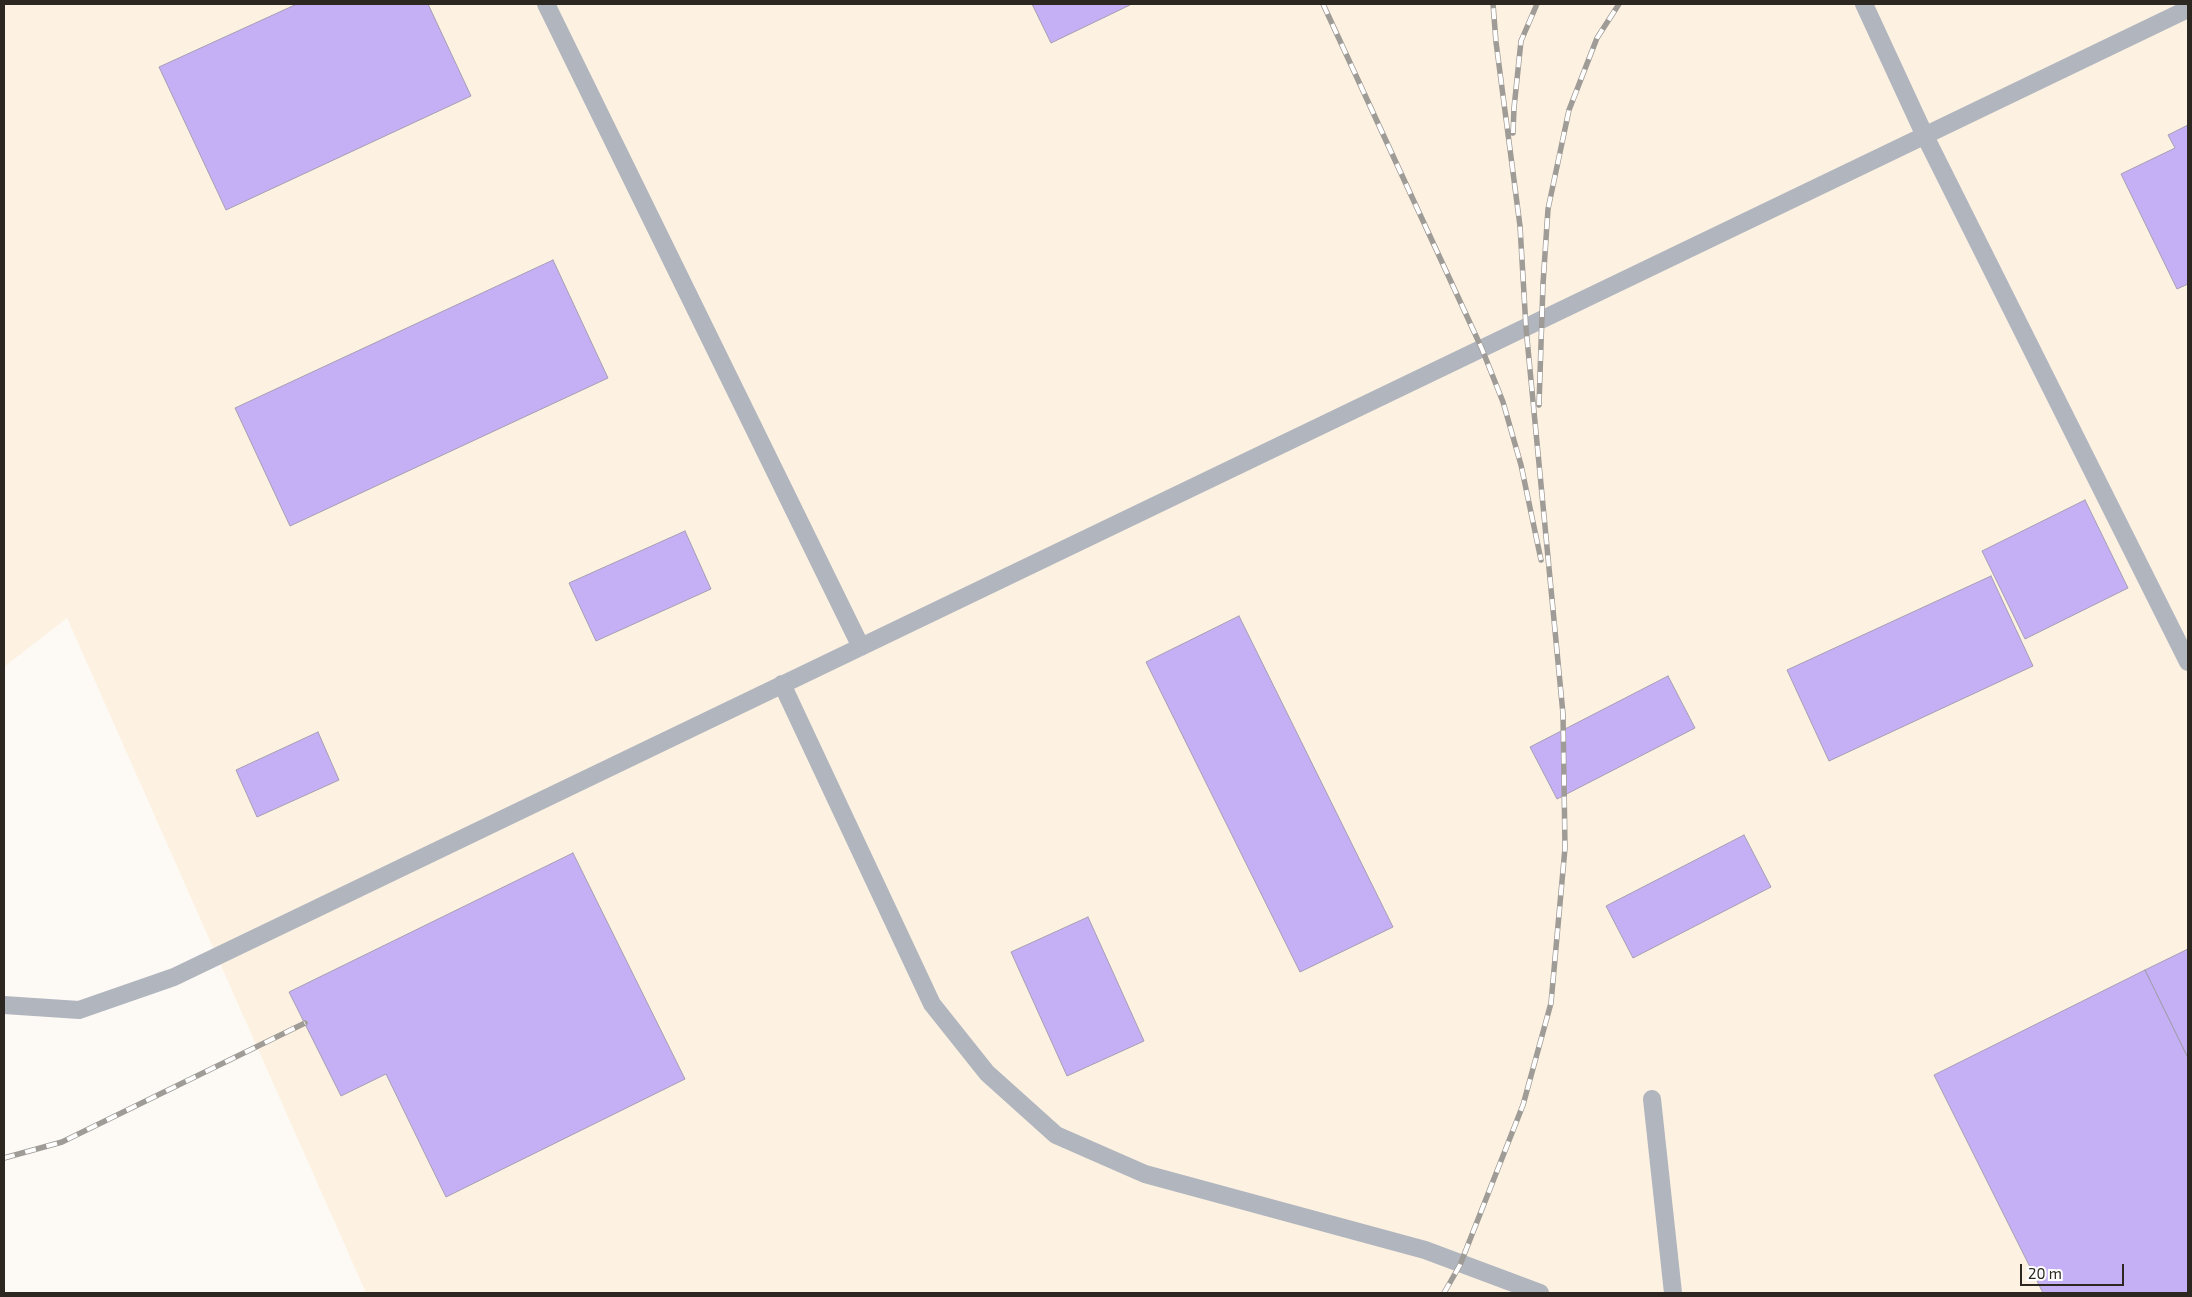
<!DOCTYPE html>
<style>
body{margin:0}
#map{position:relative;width:2192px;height:1297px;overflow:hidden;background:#fdfaf6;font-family:"Exo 2",sans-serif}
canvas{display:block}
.frame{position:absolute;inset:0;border:5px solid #2c2720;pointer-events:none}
.scale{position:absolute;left:2020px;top:1264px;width:104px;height:22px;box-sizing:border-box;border:2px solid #2c2720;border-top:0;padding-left:6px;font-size:15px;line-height:18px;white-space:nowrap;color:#2c2720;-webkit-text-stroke:4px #fff;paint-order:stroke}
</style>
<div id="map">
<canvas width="2192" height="1297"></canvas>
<div class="frame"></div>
<div class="scale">20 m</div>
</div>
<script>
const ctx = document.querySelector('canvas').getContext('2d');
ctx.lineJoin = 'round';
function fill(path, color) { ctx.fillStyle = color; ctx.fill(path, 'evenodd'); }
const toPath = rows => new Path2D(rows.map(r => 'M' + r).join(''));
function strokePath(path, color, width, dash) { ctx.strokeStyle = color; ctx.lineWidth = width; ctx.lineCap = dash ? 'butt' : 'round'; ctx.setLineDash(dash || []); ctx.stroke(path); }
fill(toPath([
 [4,4,2188,4,2188,1293,366,1293,67,618,4,667]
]), '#fdf2e2');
const building = toPath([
 [297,4,428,4,471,96,226,210,159,67,297,4],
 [1032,4,1130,4,1130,5,1051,43,1032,4],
 [2188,125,2188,284,2177,289,2121,174,2175,148,2168,135,2188,125],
 [553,260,608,378,290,526,235,408,553,260],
 [2085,500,2128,588,2025,639,1982,551,2085,500],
 [685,531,711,589,596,641,569,583,685,531],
 [1991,576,2033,666,1829,761,1787,670,1991,576],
 [1239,616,1393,927,1300,972,1146,662,1239,616],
 [1668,676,1695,728,1557,799,1530,747,1668,676],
 [318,732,339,780,257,817,236,770,318,732],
 [1744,835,1771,887,1633,958,1606,906,1744,835],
 [573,853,685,1079,446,1197,386,1074,341,1096,289,992,573,853],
 [1088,917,1144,1041,1067,1076,1011,952,1088,917],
 [2188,949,2188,1058,2145,970,2188,949],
 [2145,970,2188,1058,2188,1293,2043,1293,1934,1075,2145,970]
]);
fill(building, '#c6b0f5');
strokePath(building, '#a59fb4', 1);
strokePath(toPath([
 [546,4,861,647],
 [1864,4,1925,136,2188,662],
 [782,684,932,1004,987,1073,1056,1135,1145,1174,1425,1250,1540,1293],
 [4,1005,79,1010,174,977,2188,9],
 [1652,1099,1673,1293]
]), '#b1b5be', 18);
const rail = toPath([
 [1323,4,1482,349,1503,402,1521,465,1541,560],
 [1513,133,1514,108,1521,41,1537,4],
 [1539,405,1543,284,1548,209,1569,110,1597,38,1619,4],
 [4,1158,62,1142,305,1023],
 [1444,1293,1460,1265,1523,1105,1551,1003,1565,848,1563,714,1526,328,1520,226,1496,42,1493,4]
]);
strokePath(rail, '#9f9b96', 5.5);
strokePath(rail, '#fff', 4, [11]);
</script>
